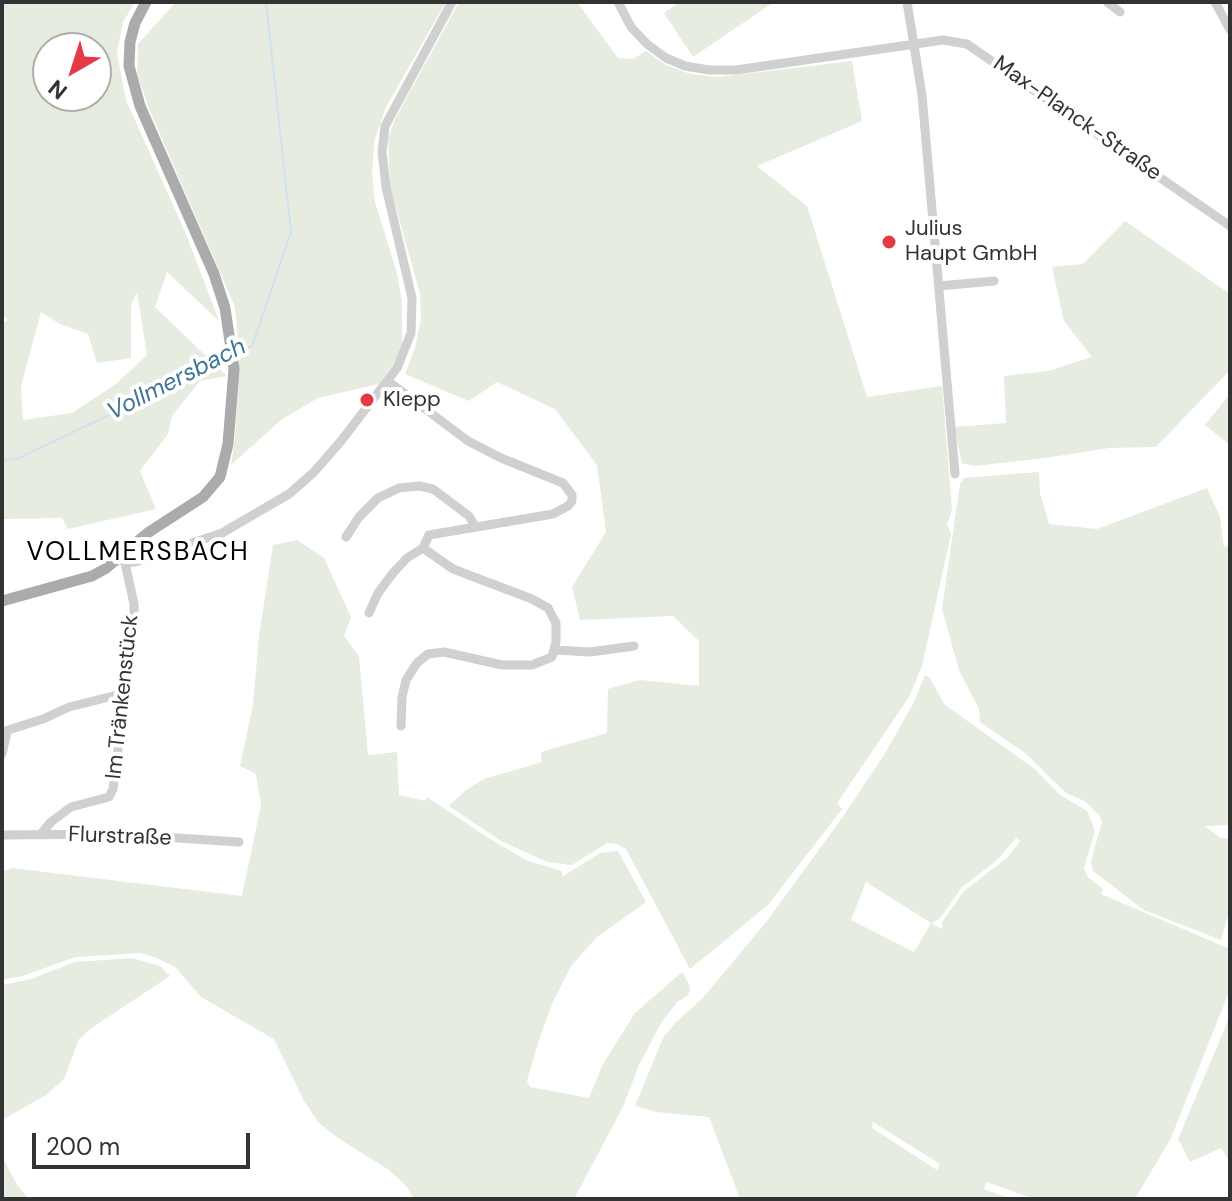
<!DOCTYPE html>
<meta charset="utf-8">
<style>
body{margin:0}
#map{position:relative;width:1232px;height:1201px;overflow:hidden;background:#fff;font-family:"DM Sans",sans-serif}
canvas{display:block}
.frame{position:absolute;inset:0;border:4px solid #333;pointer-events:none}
.north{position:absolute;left:32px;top:32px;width:80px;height:80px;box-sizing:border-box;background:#fff;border:2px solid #adadad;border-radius:50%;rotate:219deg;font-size:22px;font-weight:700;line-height:32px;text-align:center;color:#333}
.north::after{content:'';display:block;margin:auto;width:28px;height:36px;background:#e63946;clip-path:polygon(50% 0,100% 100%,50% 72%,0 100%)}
.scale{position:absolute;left:32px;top:1133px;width:218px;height:36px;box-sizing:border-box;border:4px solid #333;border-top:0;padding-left:10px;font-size:24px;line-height:28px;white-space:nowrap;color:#333;-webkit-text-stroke:6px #fff;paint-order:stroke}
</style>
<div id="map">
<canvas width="1232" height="1201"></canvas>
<div class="frame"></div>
<div class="north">N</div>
<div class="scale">200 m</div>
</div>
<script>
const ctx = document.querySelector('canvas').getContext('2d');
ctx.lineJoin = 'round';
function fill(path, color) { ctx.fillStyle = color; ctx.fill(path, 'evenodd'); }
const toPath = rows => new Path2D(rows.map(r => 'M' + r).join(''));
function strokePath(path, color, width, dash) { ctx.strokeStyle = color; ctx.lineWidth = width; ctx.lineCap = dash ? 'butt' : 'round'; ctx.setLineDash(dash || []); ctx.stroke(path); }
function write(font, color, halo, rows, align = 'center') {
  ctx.font = font + ' "DM Sans",sans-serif'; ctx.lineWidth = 8; ctx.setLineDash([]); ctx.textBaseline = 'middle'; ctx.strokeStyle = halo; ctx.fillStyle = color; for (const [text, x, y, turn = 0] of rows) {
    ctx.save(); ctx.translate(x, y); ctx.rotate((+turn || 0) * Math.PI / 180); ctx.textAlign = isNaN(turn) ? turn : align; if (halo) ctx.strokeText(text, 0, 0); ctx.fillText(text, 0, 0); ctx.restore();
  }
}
fill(toPath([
 [2,2,135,2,123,22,117,53,126,100,186,234,219,321,167,272,155,307,227,376,200,381,172,416,168,434,140,471,156,509,68,529,62,518,2,519,2,323,8,320,2,314],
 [48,48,96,48,96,96,48,96],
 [137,292,147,355,116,384,72,413,23,420,21,386,41,312,60,324,88,334,97,363,131,358,131,306],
 [176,2,446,2,386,107,374,142,372,174,375,202,397,273,402,302,402,343,394,363,379,384,318,398,281,420,231,465,235,439,239,356,251,348,239,350,235,307,150,111,137,74,138,44],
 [459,2,577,2,618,58,633,59,646,51,666,65,690,74,718,77,852,61,862,121,757,166,807,206,867,397,942,386,952,510,947,524,951,534,922,666,909,697,837,803,842,809,768,905,690,969,626,849,617,844,607,843,572,865,547,862,501,841,449,806,466,790,484,779,542,762,541,752,607,733,608,689,640,680,699,686,699,641,673,616,580,620,572,587,606,532,597,465,555,409,497,382,469,401,405,374,415,348,421,319,420,293,390,187,388,139,395,119],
 [679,2,774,2,693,57,664,13],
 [1125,221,1230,294,1230,370,1156,447,1109,448,1045,458,974,466,962,463,954,427,1006,423,1004,376,1048,371,1092,357,1064,321,1052,267,1083,264],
 [1230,394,1230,445,1205,425],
 [1039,472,1040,493,1049,524,1097,529,1207,488,1220,517,1224,548,1230,544,1230,825,1205,826,1219,837,1230,839,1230,908,1221,940,1144,910,1093,871,1091,861,1102,822,1098,814,1086,802,1066,793,1025,753,980,722,979,709,959,670,942,609,960,484,964,478],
 [297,540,324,558,351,617,344,636,359,656,368,755,397,752,399,795,425,801,427,797,490,839,528,861,562,871,562,877,600,853,618,851,646,902,596,938,571,966,552,1004,538,1043,527,1081,530,1087,589,1098,603,1064,635,1013,682,972,689,984,690,991,687,996,677,1002,661,1023,639,1065,623,1107,574,1199,414,1199,407,1187,389,1170,338,1138,319,1123,304,1101,274,1039,201,997,175,967,157,958,141,953,75,957,23,976,2,980,2,872,12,868,242,896,261,805,256,774,240,766,253,705,259,636,273,545],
 [925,675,929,677,945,705,1036,770,1060,795,1087,811,1095,831,1084,868,1088,877,1103,889,1101,894,1230,949,1230,989,1171,1138,1135,1199,1035,1199,986,1182,984,1189,1011,1199,740,1199,709,1117,657,1112,635,1106,663,1038,675,1023,702,999,767,921,842,818,884,755,914,702],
 [1016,838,1020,841,1007,858,964,891,942,922,942,929,932,924,941,917,962,887,996,861],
 [866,882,931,923,914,952,851,920],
 [873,1122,940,1164,937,1170,872,1128],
 [132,958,160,966,170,976,90,1029,79,1039,64,1079,46,1095,2,1120,2,985,31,979,75,962],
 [1230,1016,1230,1162,1221,1148,1190,1162,1178,1139],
 [2,1156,17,1185,29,1199,2,1199]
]), '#e6ecdf');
strokePath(toPath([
 [235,355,252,346,291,232,266,2],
 [2,461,19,458,226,359]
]), '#cfe2ee', 2);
strokePath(toPath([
 [618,2,631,27,647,44,666,58,685,66,709,70,736,70,943,40,967,44,1230,226],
 [907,2,922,95,955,474],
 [1107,2,1120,12],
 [1215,2,1230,30],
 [939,286,994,281],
 [346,537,359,517,378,498,399,488,419,486,433,489,469,516,475,526],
 [119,556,125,563,135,562,222,533,289,494,314,472,341,441,397,368,411,333,412,298,386,187,382,152,385,126,452,2],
 [369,613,378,593,393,573,407,558,423,548,429,535,553,514,568,506,572,501,572,495,563,483,501,458,468,441,388,381],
 [555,650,590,652,634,646],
 [401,726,402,697,406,680,417,663,428,654,444,652,502,665,532,665,552,657,556,642,556,623,548,608,532,599,453,569,423,548],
 [2,732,43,719,69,707,125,693],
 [2,754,7,732],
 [2,835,117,834,239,842],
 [40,835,51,822,71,807,109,797,113,789,134,621,134,604,125,563]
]), '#d0d0d0', 9);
strokePath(toPath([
 [2,601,92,576,105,569,149,532,203,497,220,477,228,444,234,369,225,308,214,274,140,106,129,66,130,42,135,23,146,2]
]), '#ababab', 11);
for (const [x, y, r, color] of [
 [889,242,8,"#e63946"],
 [367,400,8,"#e63946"]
]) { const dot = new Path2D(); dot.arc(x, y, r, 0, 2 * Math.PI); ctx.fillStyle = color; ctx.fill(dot); strokePath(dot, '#fff', 3); }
write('22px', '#333', '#fff', [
 ["Max-Planck-Straße",1077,119,35],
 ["Im Tränkenstück",123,697,-84],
 ["Flurstraße",120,837,2]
]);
write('22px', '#333', '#fff', [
 ["Julius",905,229],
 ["Haupt GmbH",905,254],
 ["Klepp",383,400]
], 'left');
write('italic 24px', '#3f7597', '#fff', [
 ["Vollmersbach",177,380,-27]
]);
ctx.letterSpacing = '2px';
write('26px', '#000', '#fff', [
 ["VOLLMERSBACH",138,553]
]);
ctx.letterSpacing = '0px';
</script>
